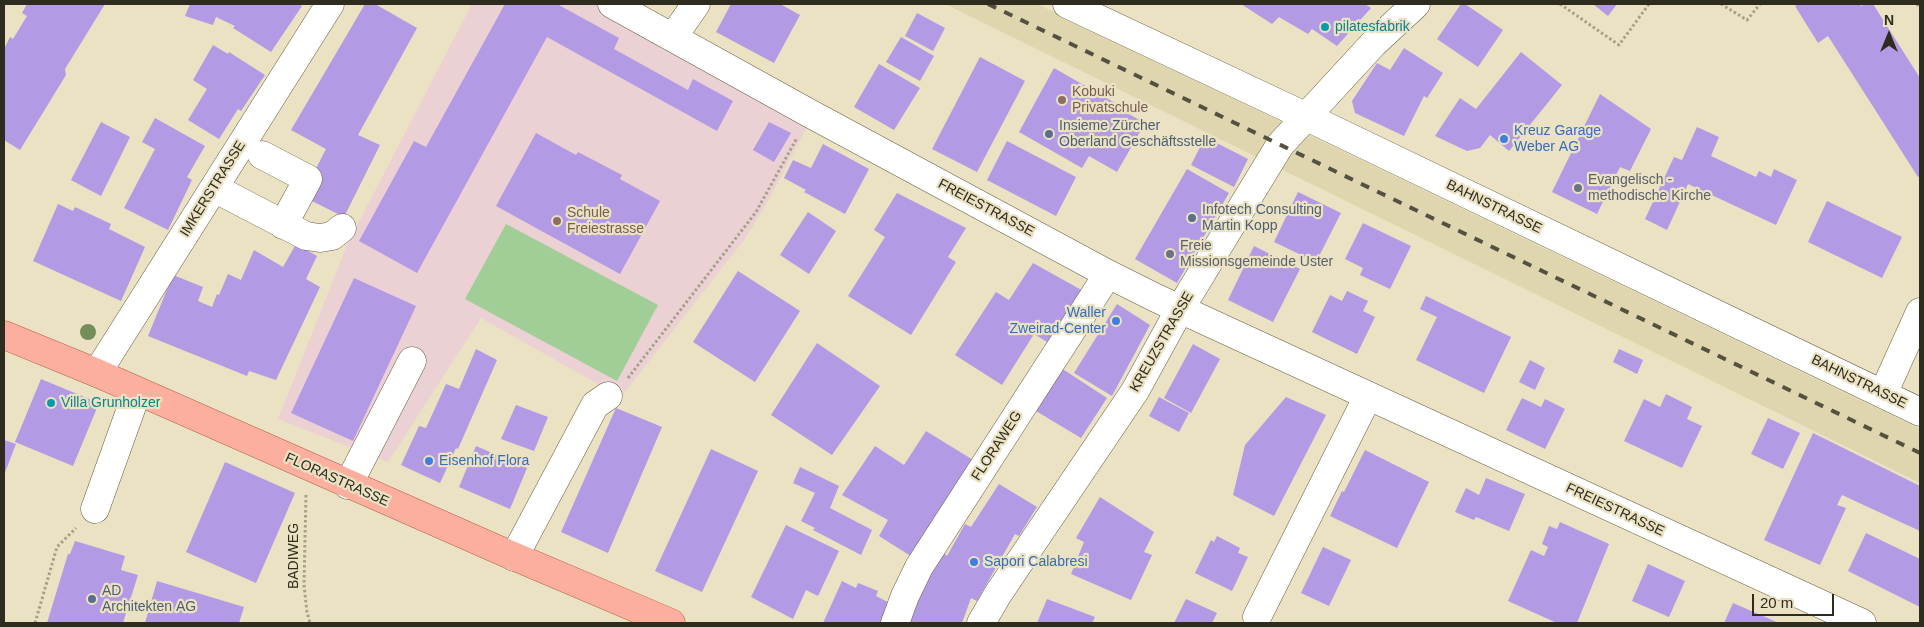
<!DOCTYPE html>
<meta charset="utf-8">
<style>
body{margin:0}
#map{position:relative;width:1924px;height:627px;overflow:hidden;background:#eae2c2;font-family:Helvetica,sans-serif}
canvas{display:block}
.frame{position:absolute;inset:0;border:5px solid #2e2b1f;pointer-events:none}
.north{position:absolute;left:1864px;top:10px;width:50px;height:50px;-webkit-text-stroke:4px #eae2c2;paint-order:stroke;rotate:0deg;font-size:14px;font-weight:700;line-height:20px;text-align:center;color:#2e2b1f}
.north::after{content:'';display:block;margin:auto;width:18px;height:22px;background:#2e2b1f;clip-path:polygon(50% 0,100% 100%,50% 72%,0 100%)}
.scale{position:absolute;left:1752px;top:594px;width:82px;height:22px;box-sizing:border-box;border:2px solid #2e2b1f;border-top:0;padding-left:6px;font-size:15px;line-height:18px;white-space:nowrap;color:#2e2b1f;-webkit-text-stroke:4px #eae2c2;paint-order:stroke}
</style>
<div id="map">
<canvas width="1924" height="627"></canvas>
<div class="frame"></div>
<div class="north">N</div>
<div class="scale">20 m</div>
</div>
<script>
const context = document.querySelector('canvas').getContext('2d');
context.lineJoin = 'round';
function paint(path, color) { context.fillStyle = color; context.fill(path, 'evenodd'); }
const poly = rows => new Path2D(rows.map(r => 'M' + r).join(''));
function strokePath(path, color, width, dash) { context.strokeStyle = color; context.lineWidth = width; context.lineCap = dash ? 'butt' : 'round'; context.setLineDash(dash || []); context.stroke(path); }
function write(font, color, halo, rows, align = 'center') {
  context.font = font + ' Helvetica,sans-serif'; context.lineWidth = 4.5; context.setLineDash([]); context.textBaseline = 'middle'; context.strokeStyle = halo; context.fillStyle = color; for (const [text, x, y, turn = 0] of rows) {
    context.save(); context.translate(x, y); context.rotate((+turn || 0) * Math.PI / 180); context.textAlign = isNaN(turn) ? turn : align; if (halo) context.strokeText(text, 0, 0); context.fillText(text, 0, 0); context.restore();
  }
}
const built = poly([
 [945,4,1037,4,1920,429,1920,483]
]);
const education = poly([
 [472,4,612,4,813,115,767,203,744,240,621,397,481,318,388,462,278,419,347,245]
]);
const green = poly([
 [506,224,658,305,617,381,465,299]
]);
const building = poly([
 [27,4,105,4,65,69,66,75,20,150,4,140,4,49,10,37,13,39,27,16,22,13],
 [190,4,298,4,302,6,271,52,233,28,235,26,216,17,213,25,185,16],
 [365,4,375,4,417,28,358,135,380,145,344,217,302,196,326,149,291,130],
 [505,4,557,4,619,38,614,49,688,90,693,79,733,101,717,131,547,37,417,273,359,241,414,141,426,147],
 [731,4,780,4,800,15,774,63,716,32],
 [1241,4,1365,4,1371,8,1337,46,1312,29,1308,34,1279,17,1272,24],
 [1461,4,1465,4,1503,30,1478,67,1437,39],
 [1593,4,1617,4,1608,16],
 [1799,4,1860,4,1861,6,1866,4,1873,4,1920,78,1920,176,1918,177,1828,36,1818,43,1795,6],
 [917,13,945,28,933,51,905,36],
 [901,37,934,56,920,81,886,62],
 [213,45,228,54,229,52,265,75,241,111,238,109,219,139,188,120,207,89,193,80],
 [1404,48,1443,73,1427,98,1424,96,1404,136,1355,113,1352,101,1377,63,1390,70],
 [1521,52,1562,85,1509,151,1490,135,1480,148,1467,151,1435,136,1460,98,1476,109],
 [980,57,1025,81,977,172,932,149],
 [879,64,920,88,894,130,854,107],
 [1054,68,1117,104,1116,107,1145,123,1117,172,1089,156,1082,168,1019,132],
 [1600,94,1651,129,1630,171,1620,167,1597,214,1552,192],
 [155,118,205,146,187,177,192,180,168,230,124,208,155,149,142,142],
 [101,122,130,137,101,196,71,180],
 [769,122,791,133,774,162,753,150],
 [1697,127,1719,137,1711,156,1756,177,1759,171,1771,177,1774,169,1797,180,1776,225,1688,184,1667,230,1645,219,1674,157,1682,160],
 [536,133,576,155,578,152,622,175,620,179,660,201,620,274,496,206],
 [1205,137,1248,159,1234,187,1191,165],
 [1007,141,1076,177,1056,216,987,180],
 [823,144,869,169,845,214,804,192,806,190,784,178,793,160,811,168],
 [1187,169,1229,193,1177,283,1135,259],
 [1298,192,1341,213,1316,262,1274,242],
 [897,193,966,228,948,257,956,262,911,335,848,296,885,237,874,230],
 [1827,201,1902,237,1882,278,1808,242],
 [58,204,73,211,75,207,111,224,109,229,145,247,121,301,33,261],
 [808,212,836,231,809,274,780,255],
 [1363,223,1411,246,1390,289,1360,275,1363,268,1345,259],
 [296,244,317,256,306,279,320,287,276,380,249,371,247,376,148,336,173,275,203,287,198,301,212,307,217,294,219,295,228,274,241,280,254,250,283,267],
 [1254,246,1300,269,1273,322,1228,300],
 [1033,263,1085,292,1052,345,1034,334,1002,385,955,355,996,292,1009,300],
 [738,271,800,311,755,382,693,342],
 [354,278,416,306,353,441,291,413],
 [1347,291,1368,301,1363,311,1375,317,1357,354,1312,332,1330,295,1342,301],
 [1426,296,1511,337,1484,393,1416,360,1437,317,1420,309],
 [1117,304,1150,325,1112,396,1074,373],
 [817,343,880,386,832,455,771,415],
 [1193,344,1220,359,1191,413,1164,398],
 [476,349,497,360,458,449,456,448,440,483,401,465,419,426,426,428,446,384,459,389],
 [1619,349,1643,360,1637,374,1613,362],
 [1530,360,1545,368,1535,390,1519,382],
 [1061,368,1107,398,1081,438,1036,411],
 [41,379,99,403,73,466,15,442],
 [1666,394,1692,407,1687,419,1702,426,1682,468,1624,441,1644,399,1660,407],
 [1159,397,1189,413,1179,432,1149,416],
 [1286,397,1326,415,1274,516,1233,495,1245,445],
 [1522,398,1541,407,1545,399,1565,409,1545,449,1506,430],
 [516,405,548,417,534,451,501,439],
 [616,408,662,427,608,553,561,532],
 [1768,418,1800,433,1783,469,1751,454],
 [926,431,978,463,917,560,879,536,888,520,842,495,875,446,904,465],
 [1813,433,1920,486,1920,531,1842,495,1837,505,1846,508,1820,565,1764,540],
 [4,440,16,444,4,475],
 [476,446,527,468,510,509,459,487],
 [711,449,758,471,702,592,655,571],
 [1365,450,1429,482,1397,548,1330,516,1342,491,1344,492],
 [225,462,295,493,256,583,186,552],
 [800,467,839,486,830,508,872,530,861,555,813,530,815,528,801,521,815,493,793,483],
 [1486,478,1525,494,1509,531,1476,517,1474,520,1455,512,1466,488,1479,495],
 [999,484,1037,507,1019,536,1015,534,977,601,971,598,962,623,908,623,925,579,944,553,947,556,965,524,971,527],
 [1100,497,1154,532,1144,552,1152,555,1131,600,1071,574,1084,542,1076,538],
 [1560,522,1609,544,1577,623,1557,623,1508,601,1531,550,1544,556,1548,547,1542,544,1549,526,1557,529],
 [786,525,839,551,818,596,806,590,793,619,751,597],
 [1866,533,1920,559,1920,607,1848,571],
 [1217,536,1240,548,1238,553,1248,557,1232,591,1195,573,1211,540,1214,542],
 [75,541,125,556,121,570,138,575,123,623,47,623,68,554,70,554],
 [1323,547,1351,560,1329,606,1301,593],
 [1648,564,1685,581,1669,617,1632,601],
 [157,581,244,607,239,623,145,623],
 [842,581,856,588,858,583,878,591,876,596,898,607,890,623,823,623],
 [1047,599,1095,617,1092,623,1037,623],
 [1186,599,1217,613,1212,623,1174,623],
 [1733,603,1779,623,1724,623]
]);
const path = poly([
 [1560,4,1619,45,1649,4],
 [1721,4,1747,20,1760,4],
 [1917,4,1920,8],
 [628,378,756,212,797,138],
 [306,495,304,585,307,612,310,623],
 [35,623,57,547,76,528]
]);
const minor = poly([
 [612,4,809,113,1108,274,1156,298,1862,623],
 [1067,4,1307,117,1920,412],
 [673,37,696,4],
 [262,155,308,179,283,225],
 [214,188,306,236,320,238,332,236,342,228],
 [97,373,330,4],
 [1883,394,1920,312],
 [348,485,412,361],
 [95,509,137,392],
 [514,557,595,405,608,396],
 [1257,617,1368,396],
 [895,623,905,596,919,567,1108,274],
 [981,623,998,594,1135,391,1180,309,1280,145,1374,43,1416,4]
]);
const major = poly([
 [4,335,97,373,499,550,671,623]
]);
const rail = poly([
 [988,4,1920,453]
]);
const trees = [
 [88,332]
];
const markers = [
 [1325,27,5,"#0f9aa8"],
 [1062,100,5,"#8d6e63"],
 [1049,134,5,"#5c6f8a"],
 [1504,139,5,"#3f7fe0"],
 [1578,188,5,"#6b7280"],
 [1192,218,5,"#5c6f8a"],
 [557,221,5,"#8d6e63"],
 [1170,254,5,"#6b7280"],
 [1116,321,5,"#3f7fe0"],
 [51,403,5,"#0f9aa8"],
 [429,461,5,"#3f7fe0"],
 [974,562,5,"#3f7fe0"],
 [92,599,5,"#5c6f8a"]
];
const cultureNames = [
 ["pilatesfabrik",1335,27],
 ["Villa Grunholzer",61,403]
];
const educationNames = [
 ["Kobuki",1072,92],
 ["Privatschule",1072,108],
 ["Schule",567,213],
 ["Freiestrasse",567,229]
];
const serviceNames = [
 ["Insieme Zürcher",1059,126],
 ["Oberland Geschäftsstelle",1059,142],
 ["Infotech Consulting",1202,210],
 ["Martin Kopp",1202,226],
 ["AD",102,591],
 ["Architekten AG",102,607]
];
const shopNames = [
 ["Kreuz Garage",1514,131],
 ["Weber AG",1514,147],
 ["Waller",1106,313,"right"],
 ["Zweirad-Center",1106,329,"right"],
 ["Eisenhof Flora",439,461],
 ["Sapori Calabresi",984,562]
];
const worshipNames = [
 ["Evangelisch -",1588,180],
 ["methodische Kirche",1588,196],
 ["Freie",1180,246],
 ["Missionsgemeinde Uster",1180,262]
];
const streetNames = [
 ["IMKERSTRASSE",213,189,-58],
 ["BAHNSTRASSE",1494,207,26],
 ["FREIESTRASSE",986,208,28],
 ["KREUZSTRASSE",1162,342,-60],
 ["BAHNSTRASSE",1859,382,26],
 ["FLORAWEG",997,446,-57],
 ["FLORASTRASSE",337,480,24],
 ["FREIESTRASSE",1615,510,25],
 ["BADIWEG",294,556,-90]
];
paint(built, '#dfd6af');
paint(education, '#ebd0d4');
paint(green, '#a0ce96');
paint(building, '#b29ae4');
strokePath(minor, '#665f42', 29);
strokePath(major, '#b45e49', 29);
strokePath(path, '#a6a087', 3, [2.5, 2.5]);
strokePath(minor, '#fff', 28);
strokePath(major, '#fdaf9f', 28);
strokePath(rail, '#555141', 4, [9, 9]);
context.fillStyle = '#748e59';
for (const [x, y] of trees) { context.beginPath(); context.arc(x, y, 8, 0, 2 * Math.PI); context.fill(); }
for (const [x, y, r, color] of markers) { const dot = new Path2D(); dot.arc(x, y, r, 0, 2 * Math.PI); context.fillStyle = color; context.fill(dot); strokePath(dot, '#eae2c2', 2); }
write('14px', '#0d838f', '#eae2c2', cultureNames, 'left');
write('14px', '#785e54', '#eae2c2', educationNames, 'left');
write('14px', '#4e5e75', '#eae2c2', serviceNames, 'left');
write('14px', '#366cbe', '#eae2c2', shopNames, 'left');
write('14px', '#5b616d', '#eae2c2', worshipNames, 'left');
write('14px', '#2e2b1f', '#eae2c2', streetNames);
</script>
